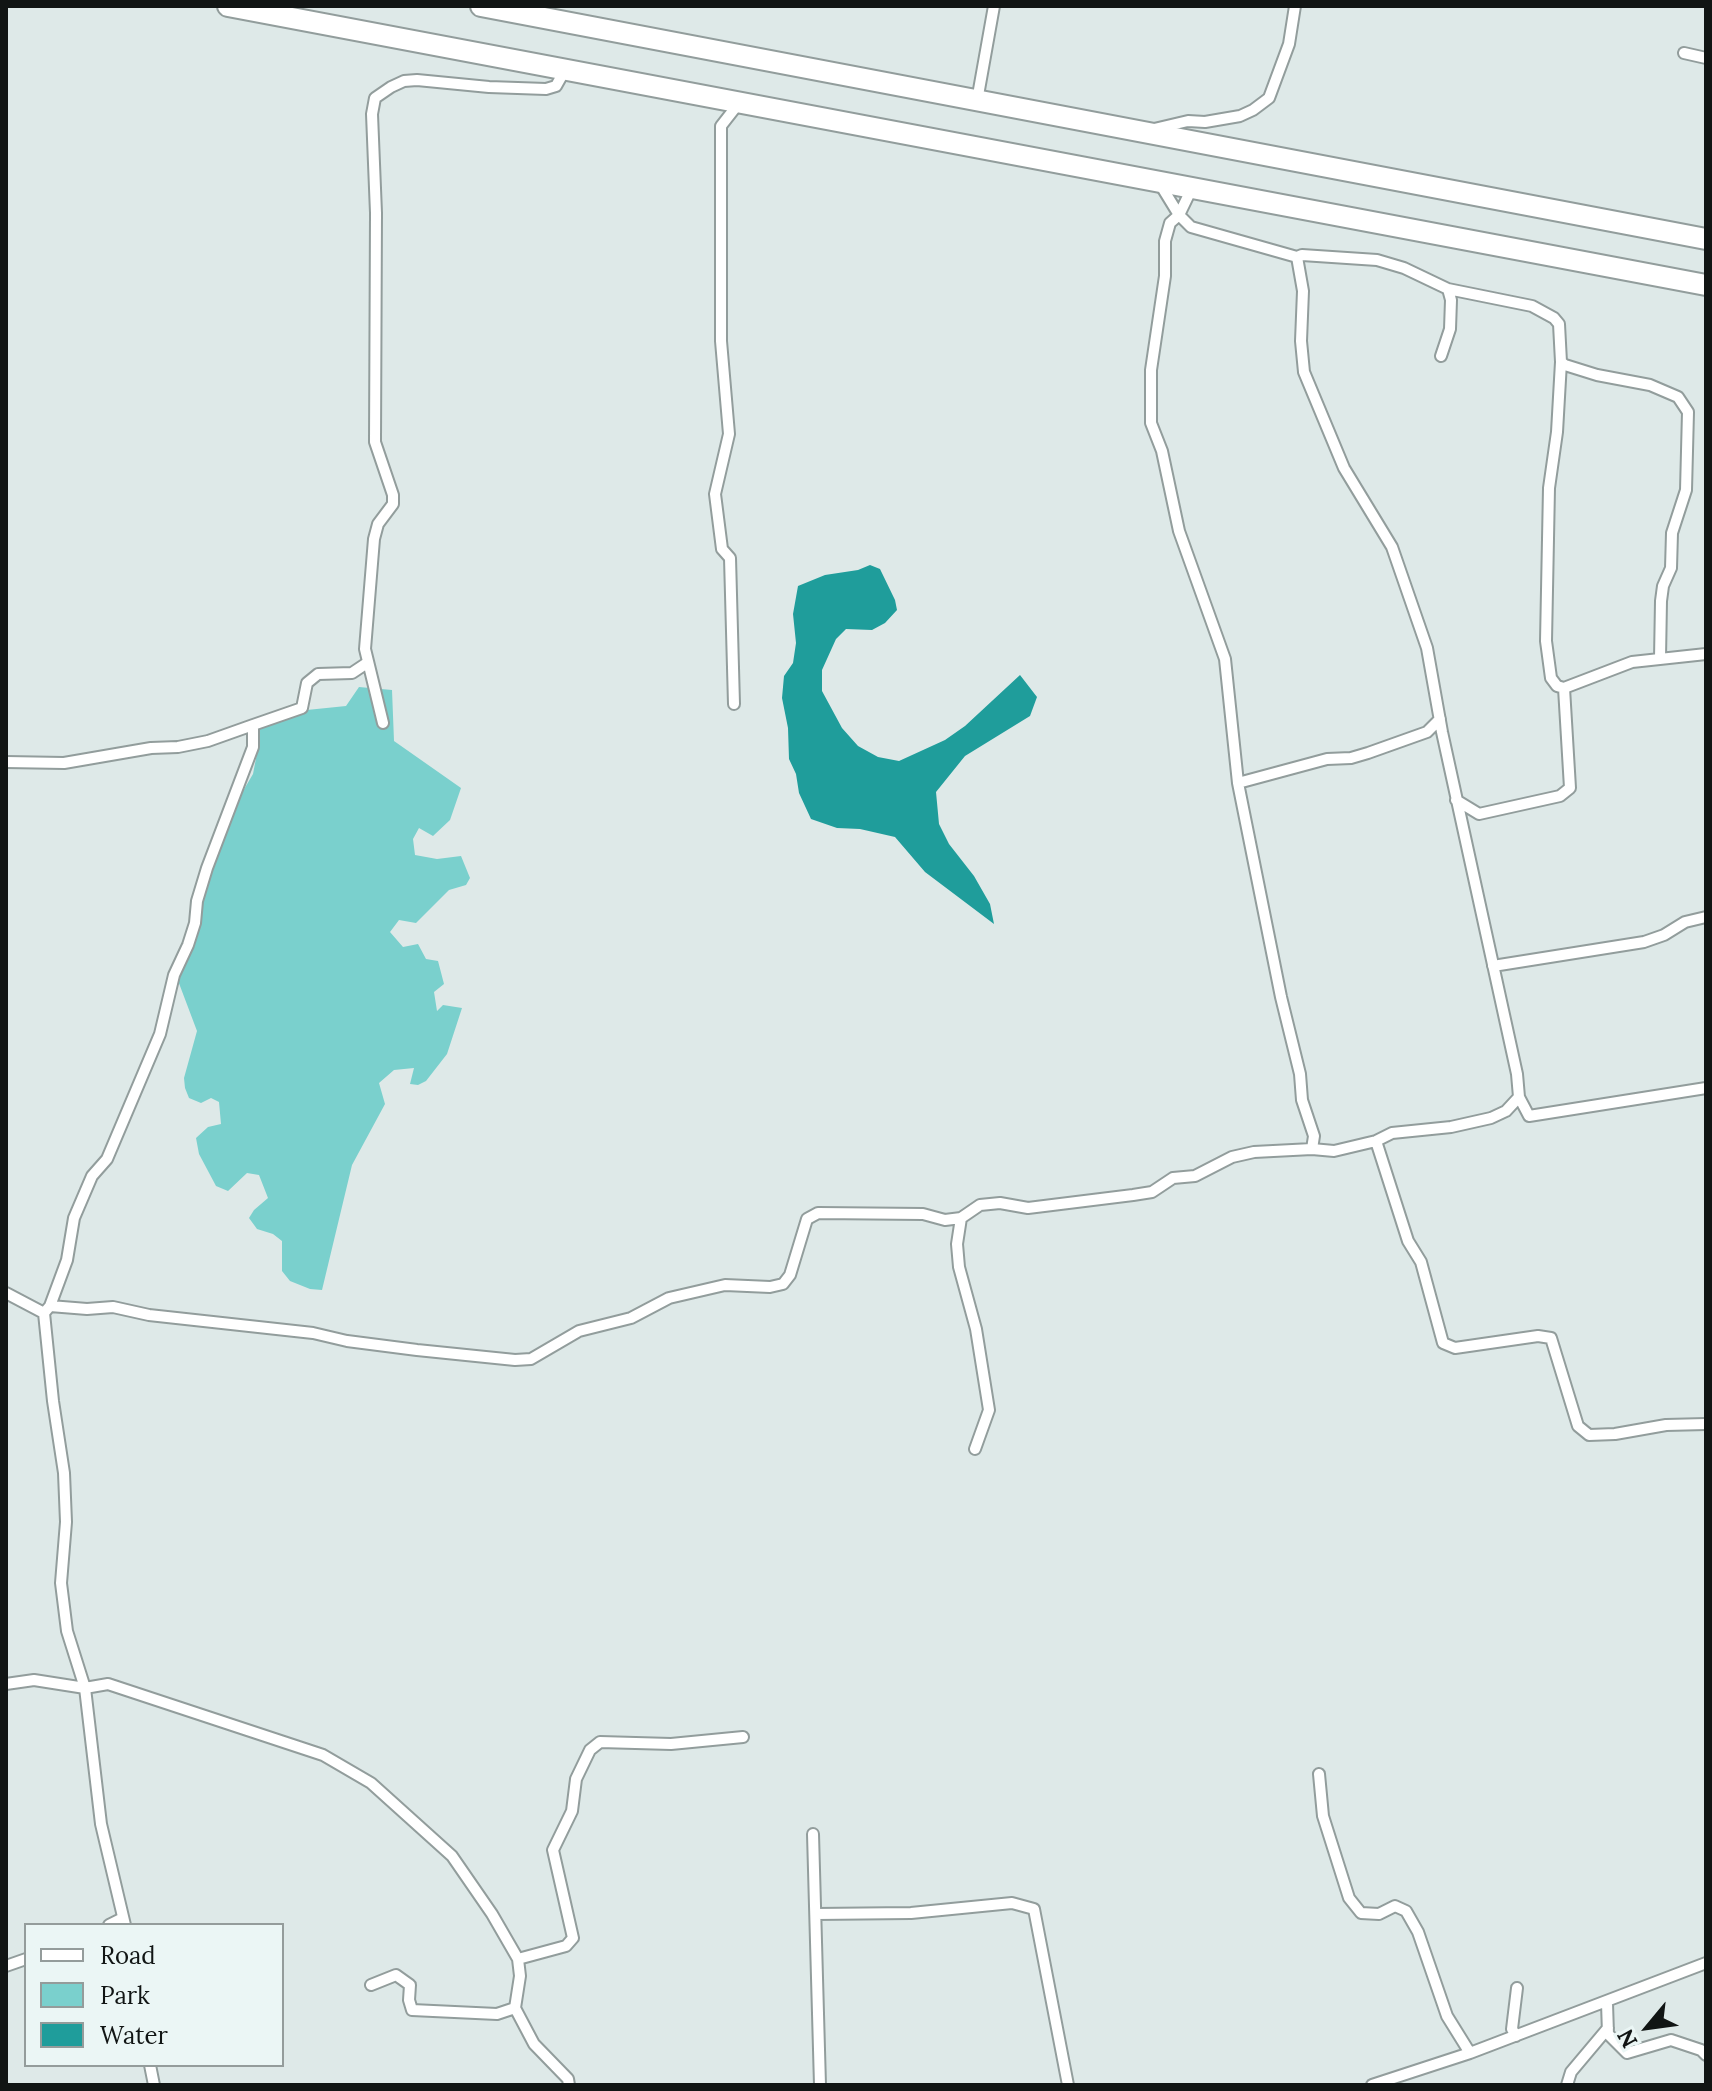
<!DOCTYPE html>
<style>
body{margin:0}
#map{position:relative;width:1712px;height:2091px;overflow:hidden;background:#dee9e8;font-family:Lora,serif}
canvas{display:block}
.frame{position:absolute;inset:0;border:8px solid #111514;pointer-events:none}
.legend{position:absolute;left:24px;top:1923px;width:260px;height:144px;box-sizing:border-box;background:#ebf6f5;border:2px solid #949c9b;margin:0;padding:10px 14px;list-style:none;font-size:24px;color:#111514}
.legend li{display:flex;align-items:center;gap:16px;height:40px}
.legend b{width:40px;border:2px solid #949c9b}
.north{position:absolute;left:1608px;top:1987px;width:80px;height:80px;-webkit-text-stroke:6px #ebf6f5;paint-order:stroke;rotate:241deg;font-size:22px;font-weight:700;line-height:32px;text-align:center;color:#111514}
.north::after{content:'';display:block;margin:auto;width:28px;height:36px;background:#111514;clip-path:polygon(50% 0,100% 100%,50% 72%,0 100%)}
</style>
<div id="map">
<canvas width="1712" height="2091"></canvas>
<div class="frame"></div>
<ul class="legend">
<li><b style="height:10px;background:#fff"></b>Road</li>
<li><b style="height:22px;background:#7ad0cd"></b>Park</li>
<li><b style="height:22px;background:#1f9d9b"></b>Water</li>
</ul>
<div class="north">N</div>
</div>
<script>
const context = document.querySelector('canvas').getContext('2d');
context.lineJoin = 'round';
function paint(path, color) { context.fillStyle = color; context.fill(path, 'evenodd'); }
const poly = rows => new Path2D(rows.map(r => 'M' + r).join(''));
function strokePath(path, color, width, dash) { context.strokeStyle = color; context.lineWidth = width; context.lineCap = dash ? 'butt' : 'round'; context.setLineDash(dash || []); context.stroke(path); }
const green = poly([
 [359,687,392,690,394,741,461,788,450,820,433,836,419,828,413,839,415,855,437,859,461,856,470,878,466,885,449,890,416,923,399,920,390,932,403,947,418,944,426,959,438,961,444,984,434,992,437,1011,443,1005,462,1008,447,1054,426,1081,418,1085,410,1084,414,1068,394,1070,379,1083,385,1104,352,1165,322,1290,310,1289,290,1281,282,1271,282,1241,273,1234,257,1229,249,1218,254,1210,268,1198,259,1175,247,1173,228,1191,216,1186,199,1154,196,1138,208,1127,221,1124,219,1102,211,1098,201,1103,189,1098,185,1088,184,1078,197,1031,177,978,189,954,199,926,203,893,236,803,253,774,258,748,256,728,297,711,346,706]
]);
const water = poly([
 [870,565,880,569,895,600,897,610,885,623,872,630,846,629,836,639,822,670,822,691,842,728,858,746,878,757,899,761,945,740,965,726,1020,675,1037,697,1030,716,965,756,936,792,939,824,949,844,974,876,990,904,994,924,925,872,895,837,860,829,837,828,811,819,799,793,796,774,789,759,788,728,782,698,784,676,793,663,796,643,793,614,798,586,825,575,858,570]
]);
const street = poly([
 [1684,53,1706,58],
 [977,101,994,6],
 [1154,129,1188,121,1205,122,1240,116,1253,110,1269,98,1289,44,1295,6],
 [1192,188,1179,215,1170,223,1165,241,1165,276,1151,370,1151,423,1162,451,1179,531,1225,659,1238,783],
 [1297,257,1302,255,1377,260,1404,268,1448,289,1532,306,1554,318,1559,324,1561,362,1565,365,1597,375,1650,385,1678,397,1688,412,1686,490,1672,533,1671,568,1663,586,1661,601,1660,658],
 [1441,356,1450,329,1451,300,1448,289],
 [1561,362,1557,432,1549,488,1546,641,1551,678,1557,686,1564,688],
 [734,704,730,558,722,549,715,494,729,434,721,341,721,126,739,103],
 [383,723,365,649,374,539,378,524,393,504,393,495,375,442,376,213,372,114,375,98,391,87,404,81,417,80,489,87,546,89,556,86,565,70],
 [6,762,64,763,151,748,178,747,208,741,253,725],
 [1456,800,1479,814,1560,796,1570,788,1564,688,1632,662,1706,654],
 [1493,966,1644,942,1664,935,1685,922,1706,917],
 [1519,1097,1529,1116,1706,1088],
 [1376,1141,1408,1241,1421,1262,1443,1343,1455,1348,1538,1336,1551,1338,1578,1426,1589,1435,1615,1434,1666,1425,1706,1424],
 [1312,1149,1314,1136,1302,1100,1300,1074,1281,997,1238,783,1327,759,1351,758,1368,753,1427,732,1440,719],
 [961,1218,957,1244,959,1267,976,1329,989,1410,975,1449],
 [6,1293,44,1313],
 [50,1306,67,1260,74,1218,92,1176,107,1159,160,1034,174,975,188,945,195,923,197,901,207,868,253,747,253,725,302,708,307,683,318,674,352,673,367,663],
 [6,1684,34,1680,85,1688,108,1684,323,1755,371,1783,452,1856,492,1914,518,1959,520,1976,515,2008,534,2044,568,2079,569,2085],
 [1319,1774,1323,1816,1349,1898,1361,1913,1379,1914,1395,1906,1406,1911,1418,1932,1447,2016,1470,2053],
 [813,1834,820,2085],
 [816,1914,911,1913,1012,1903,1034,1909,1068,2085],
 [109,1925,123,1918],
 [125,1925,101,1824,85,1688,67,1631,61,1583,66,1522,64,1473,53,1401,44,1313,50,1306,87,1309,113,1307,149,1315,313,1333,347,1341,417,1350,515,1360,531,1359,579,1331,631,1318,669,1298,725,1285,770,1287,783,1284,790,1275,807,1219,818,1213,923,1214,945,1220,961,1218,980,1205,1000,1203,1028,1208,1133,1195,1152,1192,1173,1178,1195,1176,1232,1157,1254,1152,1312,1149,1334,1151,1376,1141,1392,1133,1451,1127,1491,1118,1506,1111,1519,1097,1517,1074,1442,732,1427,648,1392,547,1344,468,1304,372,1301,341,1303,291,1297,257,1191,227,1179,215,1160,184],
 [518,1959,566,1946,573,1938,553,1850,572,1811,576,1779,590,1750,600,1742,671,1744,743,1737],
 [6,1966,26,1959],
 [371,1985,396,1975,410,1985,409,2000,412,2010,497,2014,515,2008],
 [1607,2003,1608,2034,1627,2053,1671,2040,1701,2050,1706,2055],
 [1516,2036,1512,2029,1517,1988],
 [150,2065,154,2085],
 [1372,2085,1470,2053,1706,1963],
 [1567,2085,1571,2072,1608,2028]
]);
const highway = poly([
 [228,6,1706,285],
 [481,6,1706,239]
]);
paint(green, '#7ad0cd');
paint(water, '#1f9d9b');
strokePath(street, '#929d9c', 14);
strokePath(highway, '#929d9c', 24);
strokePath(street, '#fff', 10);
strokePath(highway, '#fff', 20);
</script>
